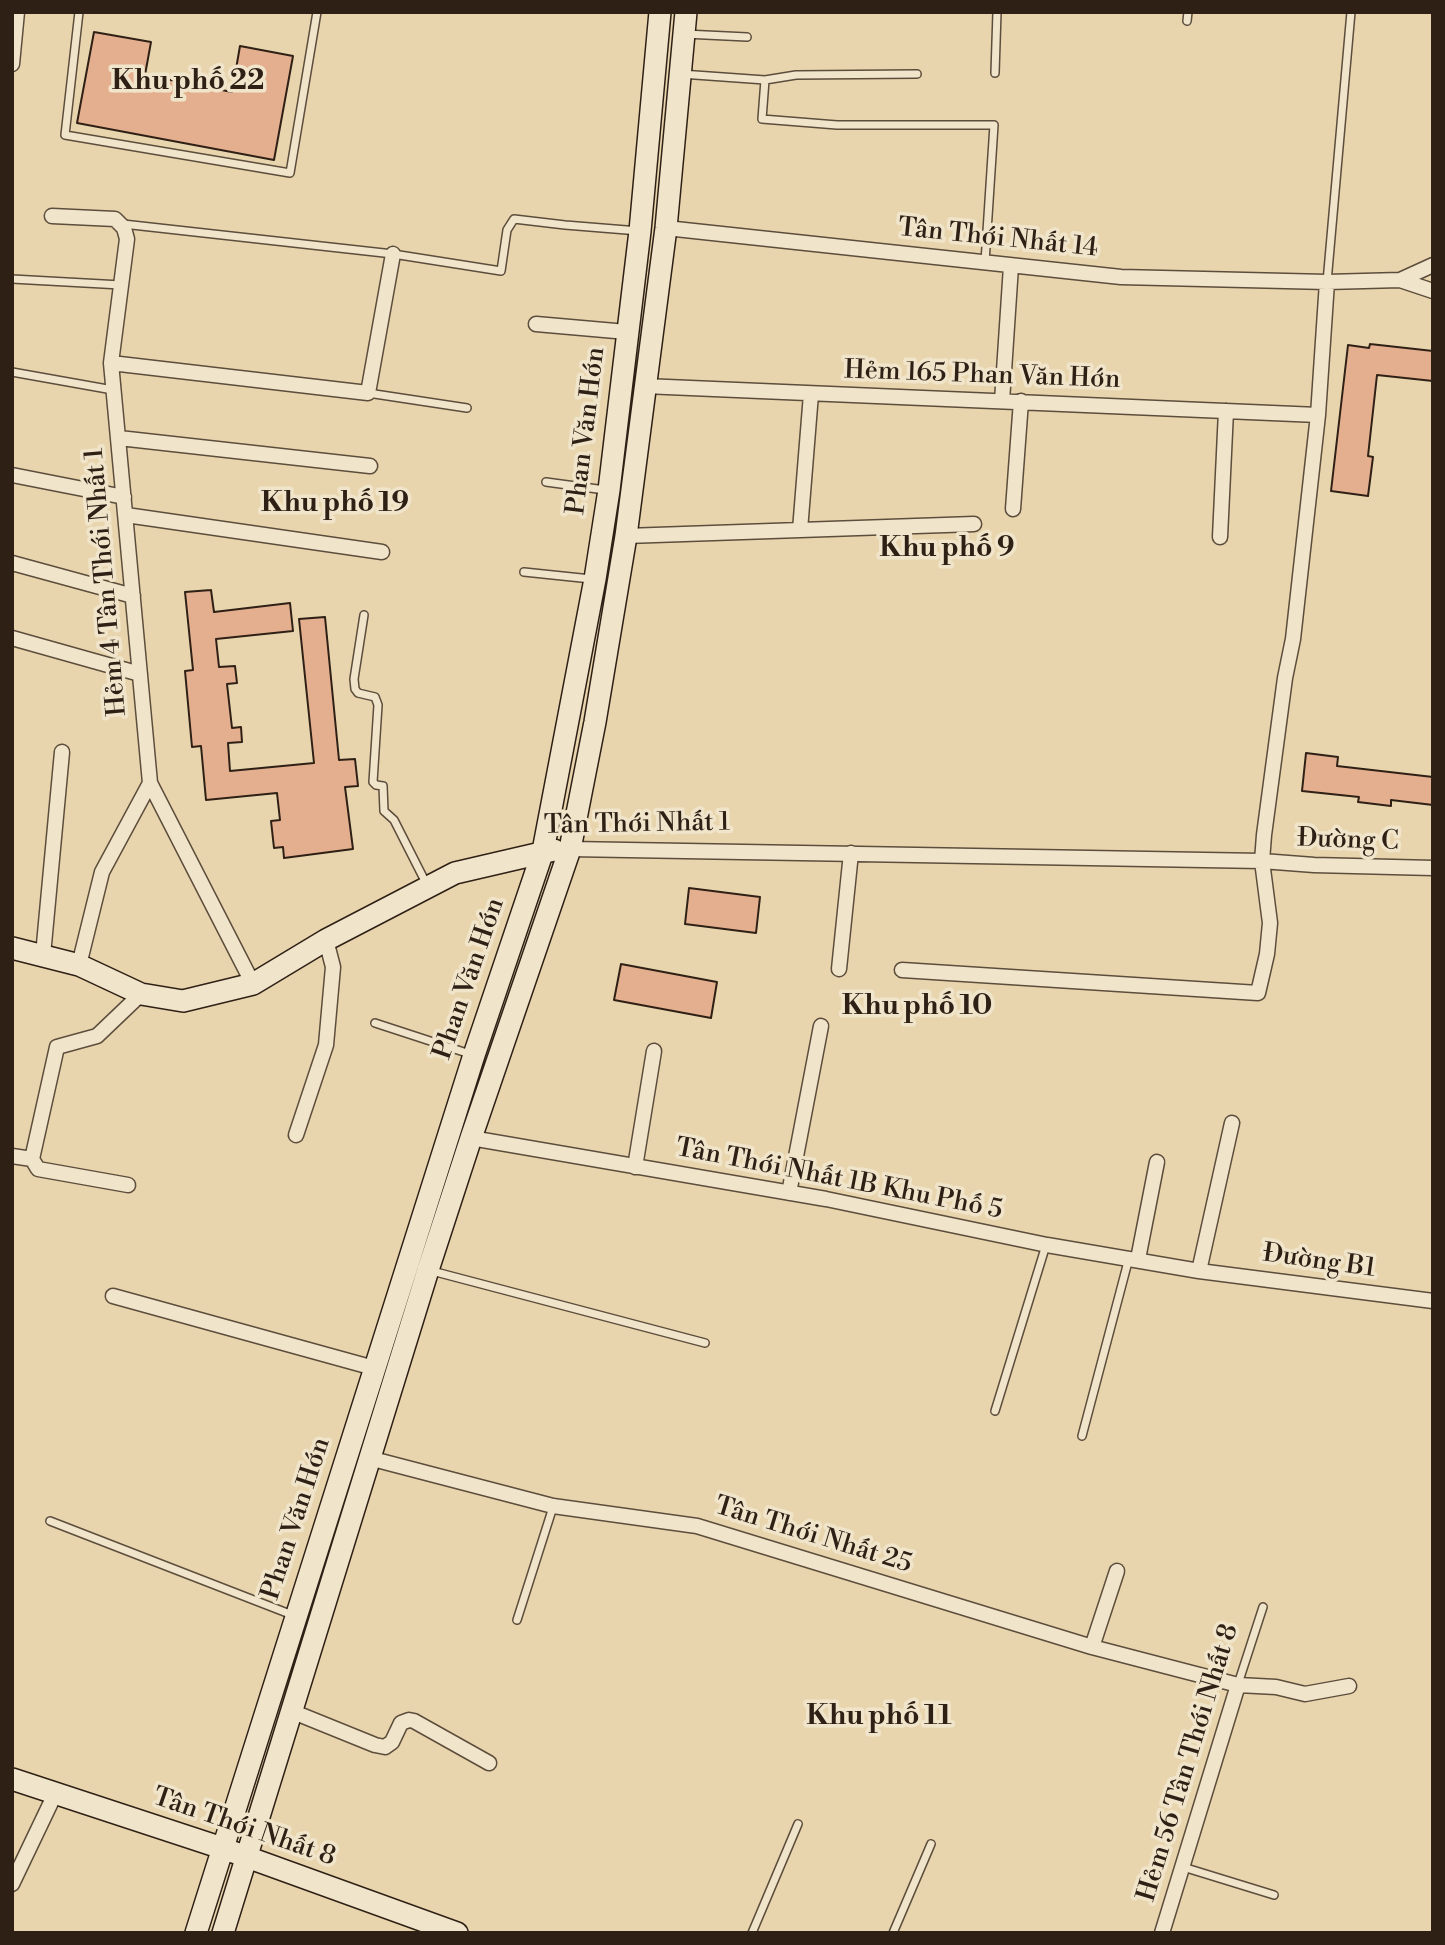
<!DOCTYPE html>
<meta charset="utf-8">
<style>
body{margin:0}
#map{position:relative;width:1445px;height:1945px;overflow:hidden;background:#e8d5ad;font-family:"Libre Bodoni",serif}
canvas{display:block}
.frame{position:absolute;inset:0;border:14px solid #2f2016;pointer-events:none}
</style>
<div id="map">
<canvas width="1445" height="1945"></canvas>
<div class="frame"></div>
</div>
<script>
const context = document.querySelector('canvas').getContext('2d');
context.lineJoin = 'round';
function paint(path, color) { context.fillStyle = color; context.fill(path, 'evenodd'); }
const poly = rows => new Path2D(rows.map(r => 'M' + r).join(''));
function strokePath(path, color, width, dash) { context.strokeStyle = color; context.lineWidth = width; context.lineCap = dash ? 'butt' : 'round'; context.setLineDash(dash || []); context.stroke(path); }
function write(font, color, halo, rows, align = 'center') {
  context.font = font + ' "Libre Bodoni",serif'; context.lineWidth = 7; context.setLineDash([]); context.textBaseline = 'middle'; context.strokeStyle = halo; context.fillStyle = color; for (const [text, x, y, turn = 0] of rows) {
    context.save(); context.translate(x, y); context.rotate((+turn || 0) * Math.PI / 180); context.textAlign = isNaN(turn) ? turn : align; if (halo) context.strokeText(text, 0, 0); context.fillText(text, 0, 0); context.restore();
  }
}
const building = poly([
 [94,32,151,42,145,75,232,92,240,46,293,56,274,160,77,123,94,32],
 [1370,344,1433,351,1433,381,1377,375,1368,456,1373,457,1368,496,1331,491,1348,345,1369,348,1370,344],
 [211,590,214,612,290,603,293,631,216,639,219,667,235,666,237,683,227,684,232,728,241,727,242,742,228,743,230,771,314,763,299,619,325,617,339,760,355,759,358,786,345,787,353,849,284,858,283,847,274,848,271,821,280,820,277,793,206,800,201,746,192,747,185,671,193,670,185,592,211,590],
 [1306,753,1338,757,1337,766,1433,777,1433,805,1391,800,1391,806,1358,802,1359,797,1302,791,1306,753],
 [689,888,760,897,756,933,685,924,689,888],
 [621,964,717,982,711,1018,614,1000,621,964]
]);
const lane = poly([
 [79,12,65,135,290,173,317,12],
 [1187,21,1188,12],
 [685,34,747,37],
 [995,73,997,12],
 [681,74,765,80,796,75,917,74],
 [765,80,762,119,837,125,994,125,985,262],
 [123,224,393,254,501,271,507,230,514,219,565,225,639,231],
 [12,279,121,285],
 [1327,282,1351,12],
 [12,372,113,390],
 [368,393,467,408],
 [546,482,605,490],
 [524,572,591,579],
 [364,615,354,679,355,689,358,693,375,697,378,705,373,782,376,785,383,786,384,811,394,820,427,885],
 [375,1023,473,1055],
 [432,1271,705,1343],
 [995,1411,1046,1245],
 [1082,1436,1129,1258],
 [50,1521,295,1616],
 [517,1620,553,1507],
 [1238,1684,1263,1607],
 [1183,1867,1274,1895],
 [752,1933,798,1824],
 [893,1933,931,1844]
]);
const street = poly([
 [12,64,17,12],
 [52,216,115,219,124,228,127,239,111,363,150,783,253,984],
 [666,228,1121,277,1327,282,1400,280,1433,265],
 [1400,280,1433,291],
 [536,324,627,332],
 [111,363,368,393,393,254],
 [644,386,1318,415],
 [1002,401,1011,266],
 [119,438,370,466],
 [12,475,124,497],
 [1013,509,1021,401],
 [126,515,382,552],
 [800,530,811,394],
 [626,536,974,524],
 [1220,537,1226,411],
 [12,563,133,596],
 [12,638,140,674],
 [570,849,1262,861,1314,865,1433,868],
 [43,955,62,752],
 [79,965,102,872,150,783],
 [839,969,851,853],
 [902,970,1258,993,1267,954,1270,923,1262,861,1264,835,1285,678,1293,639,1318,415,1327,282],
 [296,1135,326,1045,333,967,326,940],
 [471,1138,826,1199,1047,1245,1199,1271,1433,1301],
 [12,1156,32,1159,38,1169,128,1185],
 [32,1159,57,1047,97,1036,141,994],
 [635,1167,654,1051],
 [789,1193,821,1026],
 [1138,1259,1157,1162],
 [1199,1271,1232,1123],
 [113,1296,374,1368],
 [369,1458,553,1506,697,1526,1092,1647,1238,1685,1276,1687,1305,1694,1349,1686],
 [1092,1647,1117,1571],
 [291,1711,375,1745,385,1747,392,1742,401,1723,409,1720,414,1721,489,1763],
 [12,1884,55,1794],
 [1162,1933,1238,1685]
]);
const secondary = poly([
 [12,948,79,965,141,994,183,1001,253,984,326,940,455,873,554,850],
 [12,1779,222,1848,457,1933],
 [196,1933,474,1055,543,851,595,579,609,490,640,231,660,12],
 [223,1933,428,1270,471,1138,570,849,595,722,626,536,666,228,686,12]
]);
const streetNames = [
 ["Tân Thới Nhất 14",998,239,6],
 ["Hẻm 165 Phan Văn Hớn",982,376,2],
 ["Phan Văn Hớn",587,431,-83],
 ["Hẻm 4 Tân Thới Nhất 1",107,582,-95],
 ["Tân Thới Nhất 1",637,825,-1],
 ["Đường C",1348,841,2],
 ["Phan Văn Hớn",470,979,-71],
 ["Tân Thới Nhất 1B Khu Phố 5",839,1180,11],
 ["Đường B1",1319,1262,8],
 ["Phan Văn Hớn",297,1519,-72],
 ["Tân Thới Nhất 25",813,1536,17],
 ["Hẻm 56 Tân Thới Nhất 8",1189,1763,-73],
 ["Tân Thới Nhất 8",244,1828,19]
];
const neighbourhoodNames = [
 ["Khu phố 22",188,82],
 ["Khu phố 19",335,504],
 ["Khu phố 9",947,549],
 ["Khu phố 10",917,1007],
 ["Khu phố 11",879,1717]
];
paint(building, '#e4af8e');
strokePath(building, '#2f2016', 2);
strokePath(lane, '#5d4d3c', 10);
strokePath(street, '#5d4d3c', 17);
strokePath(secondary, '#2f2016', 24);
strokePath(lane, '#f0e4ca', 7);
strokePath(street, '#f0e4ca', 14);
strokePath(secondary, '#f0e4ca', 21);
write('26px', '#2f2016', '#f0e4ca', streetNames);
write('bold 28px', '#2f2016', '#f0e4ca', neighbourhoodNames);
</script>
